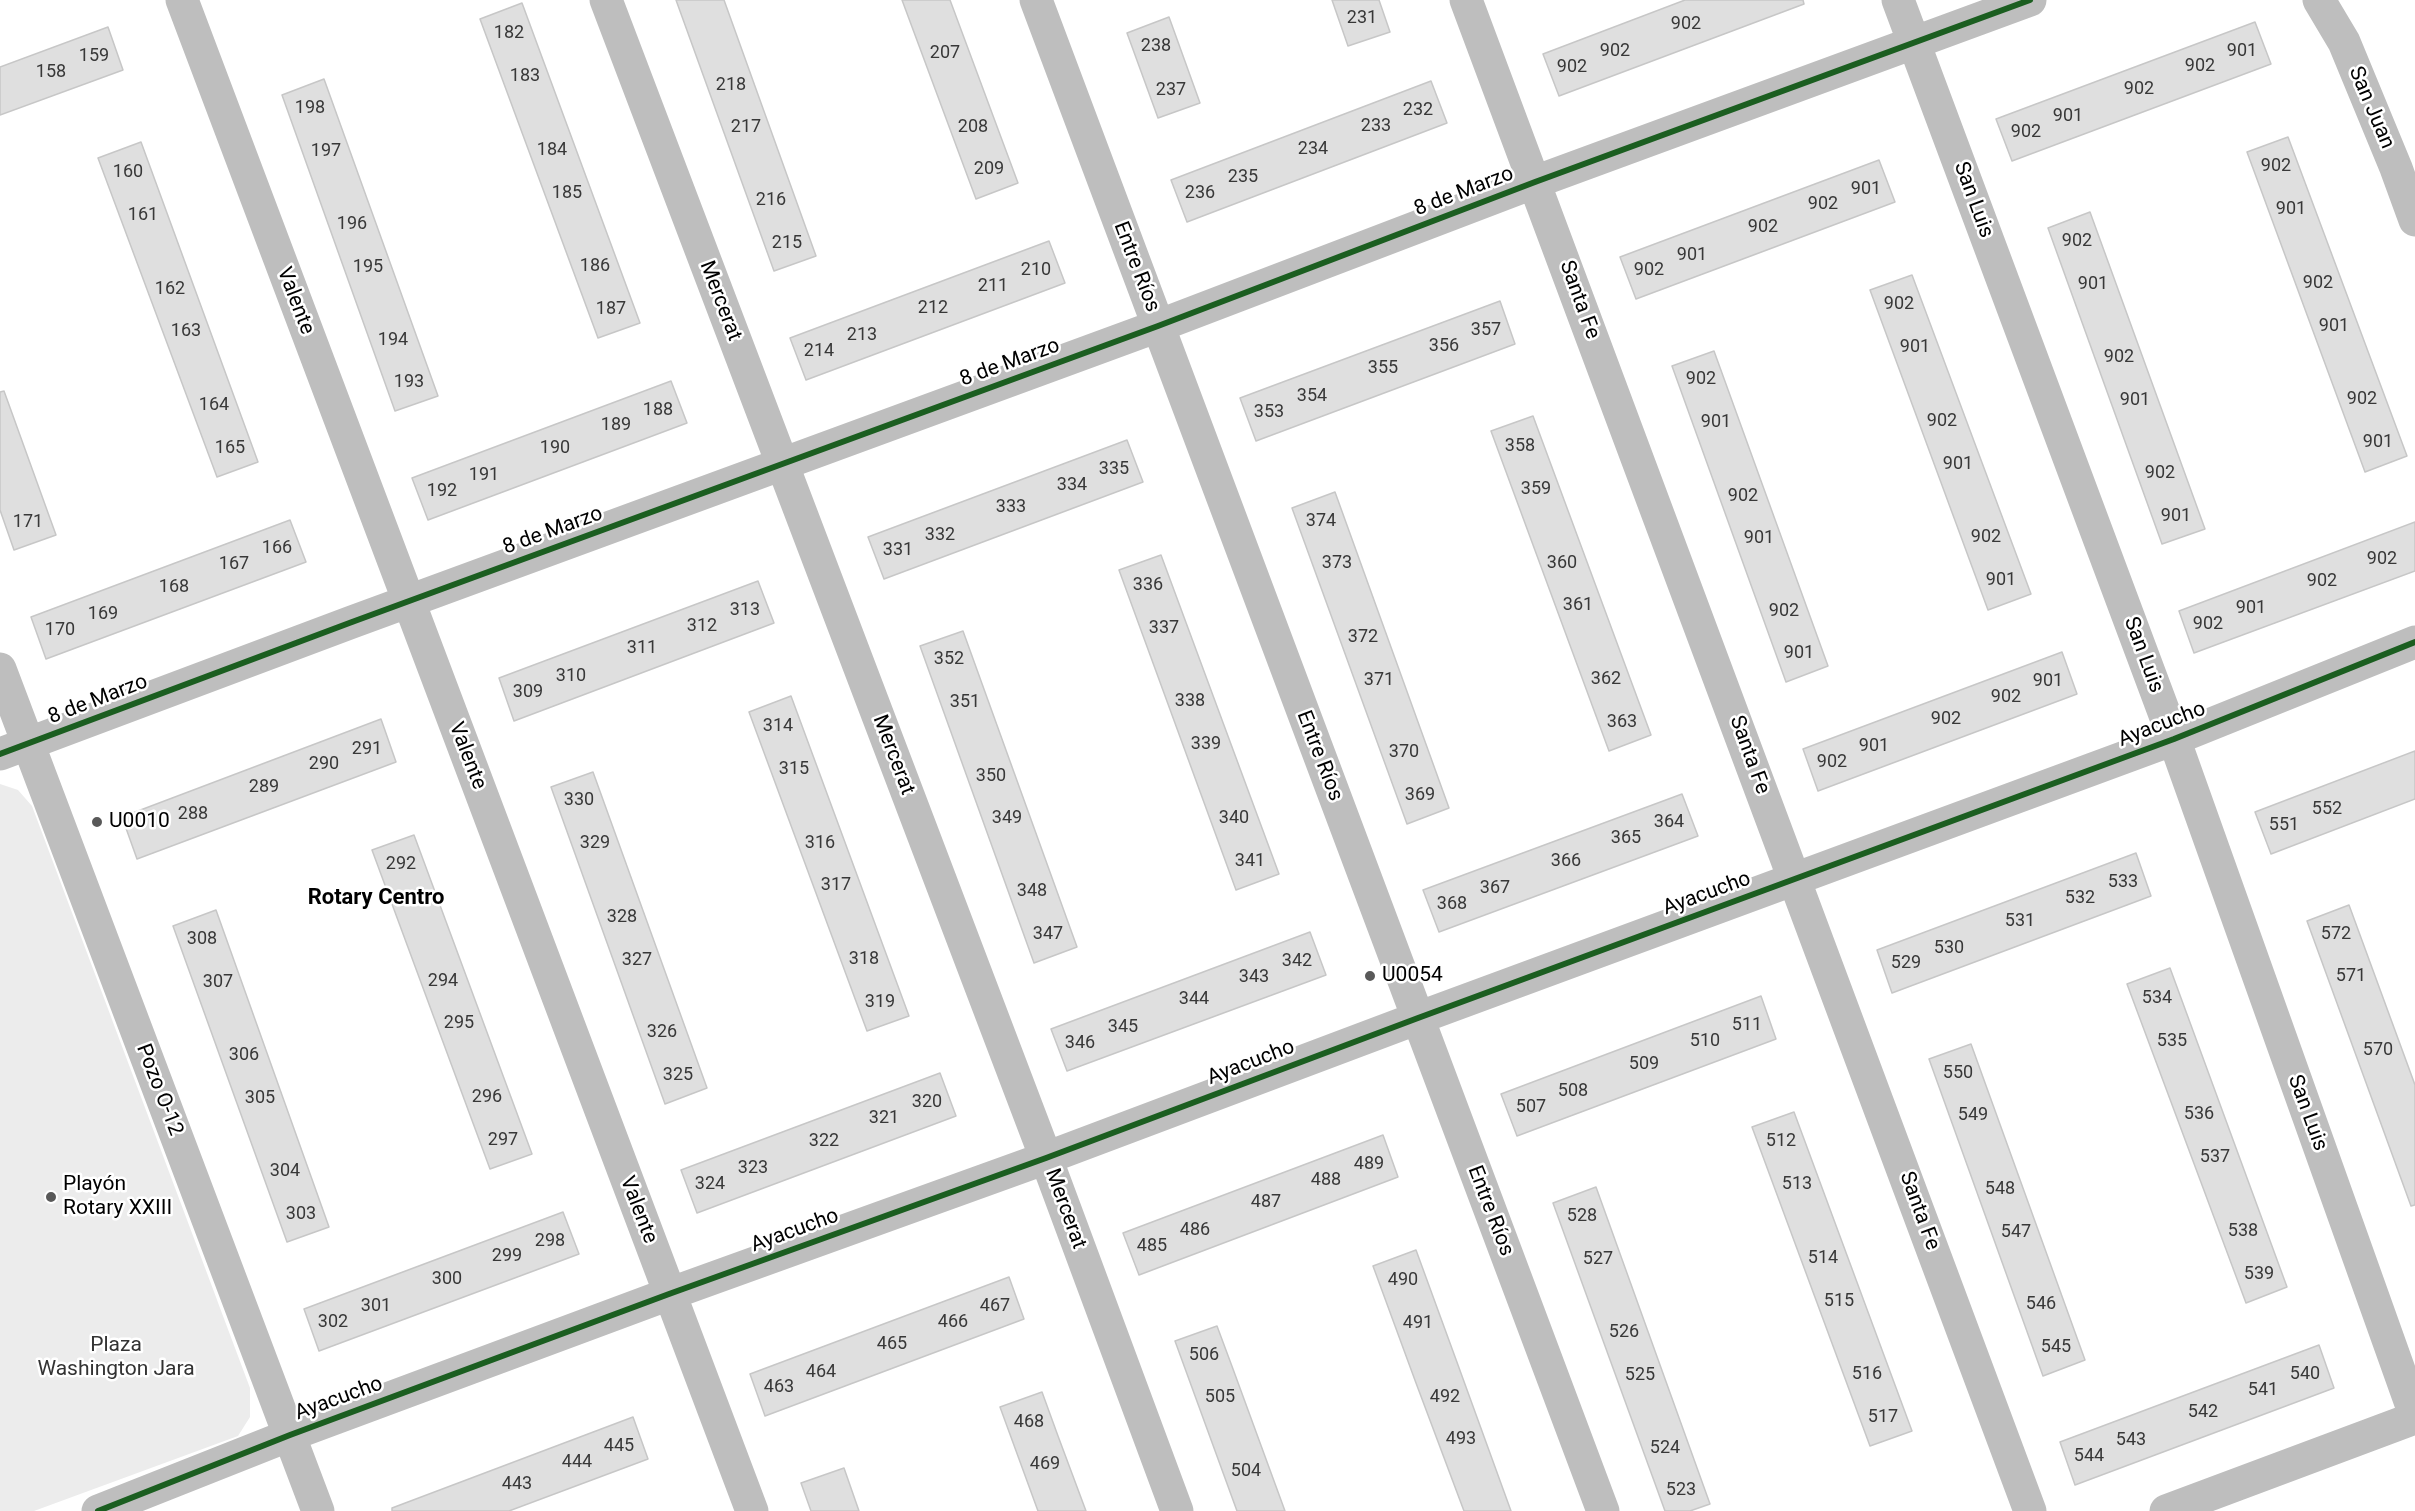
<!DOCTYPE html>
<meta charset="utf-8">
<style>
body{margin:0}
canvas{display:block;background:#fff}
</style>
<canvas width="2415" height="1511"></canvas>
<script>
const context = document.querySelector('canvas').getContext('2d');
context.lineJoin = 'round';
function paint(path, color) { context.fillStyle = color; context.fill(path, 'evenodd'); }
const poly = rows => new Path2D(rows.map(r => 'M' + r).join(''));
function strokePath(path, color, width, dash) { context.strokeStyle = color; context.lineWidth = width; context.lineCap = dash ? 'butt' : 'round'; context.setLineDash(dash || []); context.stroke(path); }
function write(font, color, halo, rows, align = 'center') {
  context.font = font + ' Roboto,sans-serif'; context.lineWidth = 5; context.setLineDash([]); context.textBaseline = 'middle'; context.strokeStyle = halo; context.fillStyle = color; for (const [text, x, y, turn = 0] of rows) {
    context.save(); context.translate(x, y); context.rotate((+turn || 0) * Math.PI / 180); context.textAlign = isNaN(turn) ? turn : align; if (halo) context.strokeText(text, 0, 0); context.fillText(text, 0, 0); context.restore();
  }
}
const green = poly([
 [0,784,18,790,32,806,250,1388,250,1417,238,1436,34,1511,0,1511]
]);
const building = poly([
 [676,0,724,0,816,256,774,271,676,0],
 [902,0,950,0,1018,183,976,199,902,0],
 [1332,0,1379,0,1390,32,1348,46,1332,0],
 [1685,0,1803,0,1804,4,1559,96,1543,54,1685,0],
 [522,3,640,323,598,338,480,19,522,3],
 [1169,17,1200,103,1158,118,1127,33,1169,17],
 [2255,22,2271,64,2012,161,1996,119,2255,22],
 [108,27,123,70,0,115,0,67,108,27],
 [324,79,438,396,395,411,282,95,324,79],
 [1431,81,1447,123,1187,222,1171,180,1431,81],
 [2288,137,2407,456,2365,472,2247,152,2288,137],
 [141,142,258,462,217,477,98,158,141,142],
 [1879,160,1895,202,1636,299,1620,257,1879,160],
 [2090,212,2205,529,2162,544,2048,228,2090,212],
 [1049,241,1065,283,806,380,790,338,1049,241],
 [1912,275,2031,594,1988,610,1870,290,1912,275],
 [1500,301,1515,344,1256,441,1240,398,1500,301],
 [1714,351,1828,666,1786,682,1672,366,1714,351],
 [671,381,687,423,428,520,412,478,671,381],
 [4,391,56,535,14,550,0,510,0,392,4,391],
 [1533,416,1651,735,1609,751,1491,431,1533,416],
 [1127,440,1143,482,884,579,868,537,1127,440],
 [1335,492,1449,808,1407,824,1292,508,1335,492],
 [290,520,306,562,46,659,31,617,290,520],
 [2415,522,2415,571,2194,653,2179,611,2415,522],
 [1161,555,1279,874,1236,890,1119,570,1161,555],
 [758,581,774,623,514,721,499,678,758,581],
 [963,631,1077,947,1034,963,920,646,963,631],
 [2062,652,2077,694,1818,791,1803,749,2062,652],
 [791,696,909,1016,867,1031,749,712,791,696],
 [381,719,396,762,137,859,122,817,381,719],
 [2415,751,2415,799,2271,854,2255,812,2415,751],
 [593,772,707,1088,665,1104,551,787,593,772],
 [1682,794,1698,836,1439,932,1423,890,1682,794],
 [414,835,532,1154,490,1169,372,850,414,835],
 [2136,853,2151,896,1892,993,1877,950,2136,853],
 [2349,905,2415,1085,2415,1205,2411,1206,2307,921,2349,905],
 [216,910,329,1227,287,1242,173,926,216,910],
 [1310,932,1326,975,1067,1071,1051,1029,1310,932],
 [2170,968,2287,1287,2246,1303,2127,984,2170,968],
 [1761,996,1776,1039,1517,1136,1501,1094,1761,996],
 [1971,1044,2085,1360,2043,1376,1929,1059,1971,1044],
 [940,1073,956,1116,697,1213,681,1170,940,1073],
 [1794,1112,1912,1431,1870,1446,1752,1127,1794,1112],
 [1383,1135,1398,1177,1139,1275,1123,1233,1383,1135],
 [1596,1187,1710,1504,1690,1511,1665,1511,1553,1203,1596,1187],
 [563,1212,579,1254,319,1351,304,1309,563,1212],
 [1416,1250,1458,1365,1511,1511,1464,1511,1416,1383,1373,1266,1416,1250],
 [1009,1277,1024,1319,765,1416,750,1374,1009,1277],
 [1217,1326,1233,1369,1285,1511,1237,1511,1175,1341,1217,1326],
 [2319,1345,2334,1388,2075,1485,2060,1442,2319,1345],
 [1042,1392,1058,1436,1086,1511,1038,1511,1000,1407,1042,1392],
 [633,1417,648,1459,509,1511,392,1511,392,1508,633,1417],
 [844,1468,859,1511,811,1511,801,1483,844,1468]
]);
const minor = poly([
 [182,0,752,1511],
 [606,0,1046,1158,1177,1511],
 [1036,0,1603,1511],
 [1466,0,2030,1511],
 [1898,0,2174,739,2415,1415],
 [2319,0,2344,42,2396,168,2415,220],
 [0,669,318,1511],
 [0,754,352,622,1158,326,1535,182,2030,0],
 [98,1511,290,1435,669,1294,1046,1158,1418,1018,2174,739,2415,642],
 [2166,1511,2415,1418]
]);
const cycleway = poly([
 [0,754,352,622,1158,326,1535,182,2030,0],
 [98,1511,290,1435,669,1294,1046,1158,1418,1018,2174,739,2415,642]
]);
const markers = [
 [97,822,6,"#595959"],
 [1370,976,6,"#595959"],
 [51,1197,6,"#595959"]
];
const numberNames = [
 ["231",1362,18],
 ["902",1686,24],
 ["182",509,33],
 ["238",1156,46],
 ["902",1615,51],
 ["901",2242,51],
 ["207",945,53],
 ["159",94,56],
 ["902",2200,66],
 ["902",1572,67],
 ["158",51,72],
 ["183",525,76],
 ["218",731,85],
 ["902",2139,89],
 ["237",1171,90],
 ["198",310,108],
 ["232",1418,110],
 ["901",2068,116],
 ["233",1376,126],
 ["217",746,127],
 ["208",973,127],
 ["902",2026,132],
 ["234",1313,149],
 ["184",552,150],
 ["197",326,151],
 ["902",2276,166],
 ["209",989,169],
 ["160",128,172],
 ["235",1243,177],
 ["901",1866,189],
 ["185",567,193],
 ["236",1200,193],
 ["216",771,200],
 ["902",1823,204],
 ["901",2291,209],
 ["161",143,215],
 ["196",352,224],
 ["902",1763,227],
 ["902",2077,241],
 ["215",787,243],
 ["901",1692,255],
 ["186",595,266],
 ["195",368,267],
 ["210",1036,270],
 ["902",1649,270],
 ["902",2318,283],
 ["901",2093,284],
 ["211",993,286],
 ["162",170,289],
 ["902",1899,304],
 ["212",933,308],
 ["187",611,309],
 ["901",2334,326],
 ["357",1486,330],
 ["163",186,331],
 ["213",862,335],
 ["194",393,340],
 ["356",1444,346],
 ["901",1915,347],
 ["214",819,351],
 ["902",2119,357],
 ["355",1383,368],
 ["902",1701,379],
 ["193",409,382],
 ["354",1312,396],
 ["902",2362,399],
 ["901",2135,400],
 ["164",214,405],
 ["188",658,410],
 ["353",1269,412],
 ["902",1942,421],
 ["901",1716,422],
 ["189",616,425],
 ["901",2378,442],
 ["358",1520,446],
 ["165",230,448],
 ["190",555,448],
 ["901",1958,464],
 ["335",1114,469],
 ["902",2160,473],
 ["191",484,475],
 ["334",1072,485],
 ["359",1536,489],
 ["192",442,491],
 ["902",1743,496],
 ["333",1011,507],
 ["901",2176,516],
 ["374",1321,521],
 ["171",28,522],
 ["332",940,535],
 ["902",1986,537],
 ["901",1759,538],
 ["166",277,548],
 ["331",898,550],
 ["902",2382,559],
 ["373",1337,563],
 ["360",1562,563],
 ["167",234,564],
 ["901",2001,580],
 ["902",2322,581],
 ["336",1148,585],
 ["168",174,587],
 ["361",1578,605],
 ["901",2251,608],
 ["313",745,610],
 ["902",1784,611],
 ["169",103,614],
 ["902",2208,624],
 ["312",702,626],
 ["337",1164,628],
 ["170",60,630],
 ["372",1363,637],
 ["311",642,648],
 ["901",1799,653],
 ["352",949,659],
 ["310",571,676],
 ["362",1606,679],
 ["371",1379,680],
 ["901",2048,681],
 ["309",528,692],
 ["902",2006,697],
 ["338",1190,701],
 ["351",965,702],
 ["902",1946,719],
 ["363",1622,722],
 ["314",778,726],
 ["339",1206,744],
 ["901",1874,746],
 ["291",367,749],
 ["370",1404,752],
 ["902",1832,762],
 ["290",324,764],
 ["315",794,769],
 ["350",991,776],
 ["289",264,787],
 ["369",1420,795],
 ["330",579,800],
 ["552",2327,809],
 ["288",193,814],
 ["349",1007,818],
 ["340",1234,818],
 ["364",1669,822],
 ["551",2284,825],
 ["365",1626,838],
 ["329",595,843],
 ["316",820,843],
 ["341",1250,861],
 ["366",1566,861],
 ["292",401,864],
 ["533",2123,882],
 ["317",836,885],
 ["367",1495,888],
 ["348",1032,891],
 ["532",2080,898],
 ["368",1452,904],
 ["328",622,917],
 ["531",2020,921],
 ["347",1048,934],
 ["572",2336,934],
 ["308",202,939],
 ["530",1949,948],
 ["318",864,959],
 ["327",637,960],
 ["342",1297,961],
 ["529",1906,963],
 ["571",2351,976],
 ["343",1254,977],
 ["294",443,981],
 ["307",218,982],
 ["534",2157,998],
 ["344",1194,999],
 ["319",880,1002],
 ["295",459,1023],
 ["511",1747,1025],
 ["345",1123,1027],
 ["326",662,1032],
 ["510",1705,1041],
 ["535",2172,1041],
 ["346",1080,1043],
 ["570",2378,1050],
 ["306",244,1055],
 ["509",1644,1064],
 ["550",1958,1073],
 ["325",678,1075],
 ["508",1573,1091],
 ["296",487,1097],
 ["305",260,1098],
 ["320",927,1102],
 ["507",1531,1107],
 ["536",2199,1114],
 ["549",1973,1115],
 ["321",884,1118],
 ["297",503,1140],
 ["322",824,1141],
 ["512",1781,1141],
 ["537",2215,1157],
 ["489",1369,1164],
 ["323",753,1168],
 ["304",285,1171],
 ["488",1326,1180],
 ["324",710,1184],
 ["513",1797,1184],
 ["548",2000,1189],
 ["487",1266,1202],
 ["303",301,1214],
 ["528",1582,1216],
 ["486",1195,1230],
 ["538",2243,1231],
 ["547",2016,1232],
 ["298",550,1241],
 ["485",1152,1246],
 ["299",507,1256],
 ["514",1823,1258],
 ["527",1598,1259],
 ["539",2259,1274],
 ["300",447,1279],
 ["490",1403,1280],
 ["515",1839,1301],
 ["546",2041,1304],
 ["301",376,1306],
 ["467",995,1306],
 ["302",333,1322],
 ["466",953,1322],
 ["491",1418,1323],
 ["526",1624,1332],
 ["465",892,1344],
 ["545",2056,1347],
 ["506",1204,1355],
 ["464",821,1372],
 ["516",1867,1374],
 ["540",2305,1374],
 ["525",1640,1375],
 ["463",779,1387],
 ["541",2263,1390],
 ["505",1220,1397],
 ["492",1445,1397],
 ["542",2203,1412],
 ["517",1883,1417],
 ["468",1029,1422],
 ["493",1461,1439],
 ["543",2131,1440],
 ["445",619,1446],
 ["524",1665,1448],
 ["544",2089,1456],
 ["444",577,1462],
 ["469",1045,1464],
 ["504",1246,1471],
 ["443",517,1484],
 ["523",1681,1490]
];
const streetNames = [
 ["San Juan",2371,108,67],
 ["8 de Marzo",1464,192,-21],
 ["San Luis",1973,200,70],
 ["Entre Ríos",1136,267,69],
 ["Santa Fe",1579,300,70],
 ["Valente",295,301,69],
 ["Mercerat",720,301,69],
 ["8 de Marzo",1010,363,-20],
 ["8 de Marzo",553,531,-20],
 ["San Luis",2143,655,70],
 ["8 de Marzo",98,700,-21],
 ["Ayacucho",2162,725,-21],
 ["Mercerat",893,755,69],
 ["Santa Fe",1749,755,70],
 ["Valente",467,756,69],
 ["Entre Ríos",1319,756,69],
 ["Ayacucho",1707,894,-20],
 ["Ayacucho",1251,1063,-21],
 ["Pozo O-12",159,1090,69],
 ["San Luis",2307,1113,70],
 ["Mercerat",1065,1209,70],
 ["Valente",638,1210,69],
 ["Entre Ríos",1490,1211,69],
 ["Santa Fe",1919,1211,70],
 ["Ayacucho",795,1231,-20],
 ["Ayacucho",339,1399,-20]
];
const poiNames = [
 ["U0010",109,822],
 ["U0054",1382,976],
 ["Playón",63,1185],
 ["Rotary XXIII",63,1209]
];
const parkNames = [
 ["Plaza",116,1346],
 ["Washington Jara",116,1370]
];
const neighbourhoodNames = [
 ["Rotary Centro",376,898]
];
paint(green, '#ececec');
paint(building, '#dfdfdf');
strokePath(building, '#c7c7c7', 1.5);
strokePath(minor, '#bebebe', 33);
strokePath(cycleway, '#1b5e20', 6);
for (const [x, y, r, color] of markers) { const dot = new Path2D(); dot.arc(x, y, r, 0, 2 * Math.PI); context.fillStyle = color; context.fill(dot); strokePath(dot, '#fff', 2); }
write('18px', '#383838', null, numberNames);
write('21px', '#000', '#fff', streetNames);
write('21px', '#000', '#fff', poiNames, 'left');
write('21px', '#333', '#fff', parkNames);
write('bold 22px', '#000', '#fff', neighbourhoodNames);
</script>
